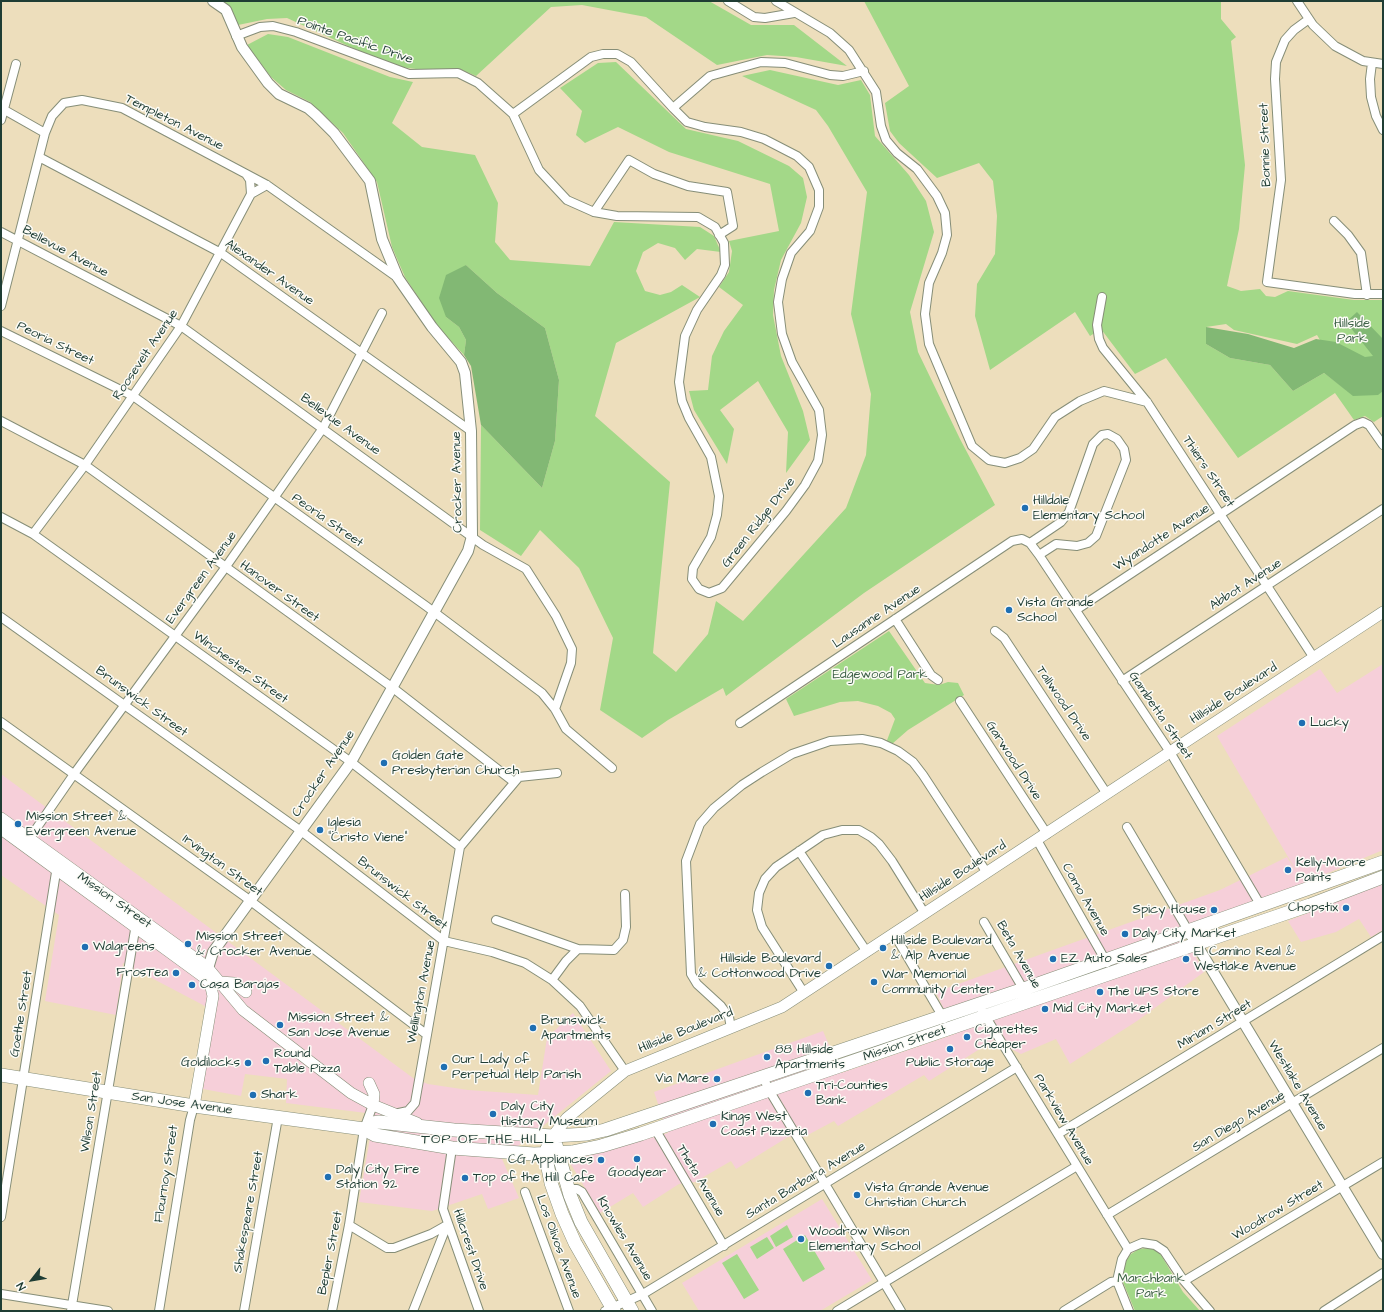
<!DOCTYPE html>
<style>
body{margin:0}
#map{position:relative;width:1384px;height:1312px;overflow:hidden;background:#eddebc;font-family:"Architects Daughter",sans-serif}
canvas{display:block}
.frame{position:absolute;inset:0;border:2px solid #1f3d34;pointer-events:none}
.north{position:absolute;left:12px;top:1260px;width:40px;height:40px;-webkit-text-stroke:3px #fdfcf7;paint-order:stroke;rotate:239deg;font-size:11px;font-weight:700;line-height:16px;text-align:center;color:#1f3d34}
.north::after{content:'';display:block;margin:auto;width:14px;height:18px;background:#1f3d34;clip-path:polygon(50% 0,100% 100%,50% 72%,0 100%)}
</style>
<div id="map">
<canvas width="1384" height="1312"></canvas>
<div class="frame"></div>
<div class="north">N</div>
</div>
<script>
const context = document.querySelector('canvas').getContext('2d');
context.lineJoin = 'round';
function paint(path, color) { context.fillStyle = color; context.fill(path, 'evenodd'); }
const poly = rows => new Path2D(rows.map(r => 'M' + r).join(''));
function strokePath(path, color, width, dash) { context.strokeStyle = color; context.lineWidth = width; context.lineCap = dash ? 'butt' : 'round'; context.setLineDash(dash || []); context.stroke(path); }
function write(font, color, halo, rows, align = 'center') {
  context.font = font + ' "Architects Daughter",sans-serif'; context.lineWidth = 3; context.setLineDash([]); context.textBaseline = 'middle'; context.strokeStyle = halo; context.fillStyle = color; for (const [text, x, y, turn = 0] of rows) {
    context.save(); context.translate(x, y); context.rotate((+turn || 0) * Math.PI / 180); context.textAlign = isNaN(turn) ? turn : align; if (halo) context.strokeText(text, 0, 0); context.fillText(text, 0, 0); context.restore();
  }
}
const built = poly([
 [1383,664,1383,850,1304,883,1176,929,1194,954,1204,972,1137,1021,1070,1064,1056,1039,1021,1054,994,1040,929,1081,924,1075,838,1126,834,1121,804,1137,788,1137,736,1169,731,1161,695,1182,679,1184,643,1207,633,1193,600,1213,569,1161,668,1133,654,1092,823,1031,841,1073,955,1034,936,992,1220,890,1287,857,1298,874,1217,736,1320,669,1337,693],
 [1,774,413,1078,428,1084,468,1090,538,1095,547,1038,573,1013,611,1071,502,1159,519,1198,488,1209,482,1194,432,1211,359,1202,374,1114,286,1103,287,1079,245,1074,241,1096,203,1089,214,1013,203,1005,123,963,116,1015,45,1001,59,915,1,875],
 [1383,883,1383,930,1371,937,1359,919,1336,932,1301,942,1288,921],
 [822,1199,872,1280,820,1311,699,1311,682,1283]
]);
const green = poly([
 [223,1,709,1,751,25,794,25,847,66,796,57,767,55,717,65,646,17,582,5,551,7,476,76,460,69,424,70,392,66,287,18,267,19,238,25],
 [864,1,1221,1,1221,19,1236,37,1231,41,1245,165,1239,229,1227,286,1241,291,1260,289,1266,296,1275,297,1288,291,1354,300,1383,300,1383,416,1374,422,1365,416,1354,420,1335,393,1238,458,1166,358,1135,374,1101,329,1090,336,1075,312,990,370,975,316,977,284,995,254,997,216,993,181,979,163,937,178,899,143,890,131,885,103,909,86],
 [1226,324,1234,330,1297,344,1317,335,1353,395,1324,373,1293,391,1270,365,1230,358,1206,344,1206,327],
 [268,34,288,37,390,77,413,82,392,123,422,147,475,155,498,203,495,242,510,260,590,266,614,222,700,227,714,236,721,252,697,249,685,260,675,248,658,243,643,252,636,271,645,291,660,295,671,292,682,285,700,297,616,343,595,416,670,482,653,653,676,672,708,634,716,601,743,621,846,508,866,455,871,394,851,314,867,192,828,126,816,110,742,76,770,70,838,85,861,80,870,95,875,136,909,175,926,201,934,232,910,312,918,352,960,439,995,505,864,593,726,696,723,688,668,720,642,738,600,710,613,638,579,568,540,530,521,556,480,530,481,425,542,488,555,441,559,380,545,328,497,293,466,265,446,317,459,327,466,340,464,355,437,326,405,277,392,247,377,182,343,133,310,102,286,90,271,77,247,45],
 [616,62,686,129,738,141,789,166,803,178,807,197,801,223,781,260,774,290,773,315,781,356,803,411,810,440,786,473,788,432,758,381,720,410,734,429,727,464,694,410,689,391,708,390,712,356,724,331,743,305,719,287,729,272,732,251,729,241,779,231,770,184,669,152,618,127,585,143,576,135,582,111,560,88,598,63],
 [889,631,925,683,939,685,948,682,958,683,964,695,908,730,892,744,886,743,895,719,891,713,878,706,858,701,840,702,794,716,786,699],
 [787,1225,793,1237,776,1247,770,1236],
 [805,1235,825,1269,803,1282,783,1249],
 [767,1237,774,1248,757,1259,750,1247],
 [1148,1248,1156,1250,1161,1255,1183,1292,1200,1311,1135,1311,1123,1282,1123,1276,1126,1261,1131,1254,1139,1249],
 [737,1254,759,1290,744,1299,722,1263]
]);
const forest = poly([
 [466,265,497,293,545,328,559,380,555,441,542,488,481,425,471,366,464,355,466,340,459,327,446,317,439,298,446,275],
 [1357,312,1383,339,1383,391,1378,395,1353,396,1324,373,1293,391,1270,365,1230,358,1206,344,1206,327,1248,334,1294,348,1316,339,1336,342,1365,357,1373,356,1346,322]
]);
const minor = poly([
 [728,1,754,17,765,18,794,13],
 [776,1,830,33,849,50,876,92,881,126,886,140,897,153,917,169,937,196,945,213,947,235,942,253,929,283,925,314,929,344,972,446,989,460,1005,463,1020,458,1033,449,1055,417,1080,401,1104,391,1147,402],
 [1297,1,1313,25,1335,46,1363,61,1383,64],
 [1309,19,1294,30,1285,40,1276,62,1275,79,1281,180,1267,282,1355,294,1383,294],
 [236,36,260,27,273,26,296,32,409,74,458,73,478,83,513,114,539,170,567,200,594,212,617,216,698,217,715,227,724,243,725,265,721,275,697,310,685,336,679,382,682,401,689,418,711,457,719,496,717,515,711,537,693,568,692,579,699,589,709,593,722,588,786,511,805,485,818,461,822,435,819,410,792,362,782,334,778,302,782,279,791,253,810,231,819,207,819,190,809,167,797,156,764,139,741,132,705,127,687,122,673,108],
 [1372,63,1370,79,1371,97,1376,116,1383,130],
 [1,108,45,133],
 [513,114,591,57,603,54,617,54,631,62,673,108,710,76,761,62,785,63,830,75,843,76,864,71],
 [1,120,16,64],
 [39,157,221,253,471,431],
 [246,174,250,180,251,194],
 [594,212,629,160,654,174,688,186,727,192,733,226,719,235],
 [1334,221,1348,235,1361,253,1367,295],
 [1,232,181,326,483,545,526,569,556,616,572,649,571,663,555,709],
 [1102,297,1097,325,1099,339,1103,348,1147,402,1314,658],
 [1,306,45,133,52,116,64,103,82,100,122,108,267,185,398,278],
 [1,331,133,396,426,606,542,693,555,709,566,729,612,768],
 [1,421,85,465,393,688,514,782],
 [1,517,33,534,351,762,460,847],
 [33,534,85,465,181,326,251,194,267,185],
 [1030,543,1061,522,1069,512,1093,444,1102,435,1108,434,1117,439,1124,449,1126,460,1096,536,1088,543,1077,546,1056,544,1039,555],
 [1076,610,1355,425,1363,422,1369,425,1383,445],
 [1,617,301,831,444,941,492,952,525,963,552,980,580,1006,625,1071],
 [895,619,931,675,938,680],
 [995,631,1004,638,1107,794],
 [1122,681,1383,509],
 [960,701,1047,834],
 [1,722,244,896,426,1034],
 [740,723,1012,541,1022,539,1030,543,1039,555,1170,752,1261,906],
 [1127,827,1189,932],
 [1037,840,1107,963],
 [27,842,74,774,225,568,323,428,382,313],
 [799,851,867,952],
 [496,920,578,949],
 [984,922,1025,992],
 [894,934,944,1019],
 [552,980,566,961,578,949,614,950,623,940,626,927,625,894],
 [804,993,762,927,757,910,759,893,765,879,776,867,823,835,842,830,859,830,871,837,879,844,892,861,925,914],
 [978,1004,1128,1249],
 [731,1028,729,1017,721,1006,697,984,691,974,686,861,700,824,714,808,742,785,762,772,792,754,830,741,862,739,881,743,898,751,913,762,923,775,987,873],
 [763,1077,769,1090,901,1311],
 [394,1114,408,1111,415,1103,460,847,519,777,557,773],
 [655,1129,724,1246],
 [1058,1134,1383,936],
 [452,1148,443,1209,479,1311],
 [569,1189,577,1189,582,1192,652,1311],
 [525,1192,569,1311],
 [1107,1215,1383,1048],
 [1,1217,57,866],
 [349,1225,387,1248,394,1248,431,1234,447,1225],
 [1128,1249,1142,1243,1155,1245,1164,1251,1184,1281,1210,1311],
 [1128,1249,1122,1259,1117,1281,1129,1311],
 [1184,1281,1383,1162],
 [1,1294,108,1311],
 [71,1311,136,924],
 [159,1311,190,1120,194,1106],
 [244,1311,278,1117],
 [332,1311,349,1225,364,1129,373,1105],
 [413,1311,447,1225],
 [605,1311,643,1294,1017,1067],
 [837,1311,1077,1166],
 [1064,1311,1111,1282,1117,1281],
 [1324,1311,1383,1273]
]);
const tertiary = poly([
 [1189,932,1383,1254],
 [206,975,213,952,351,762,468,551,472,536,471,431,465,373,461,362,432,327,398,278,382,239,370,181,334,133,316,115,308,108,279,94,268,83,242,47,226,10,213,1]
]);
const secondary = poly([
 [1,818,199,961,207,967,243,1010,351,1093,373,1105,417,1123],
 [1,829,205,978,210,983,213,996,194,1106],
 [220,982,234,983,246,992],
 [369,1083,374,1094,373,1105],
 [553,1136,567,1118,625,1071,782,1007,1383,612]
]);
const primary = poly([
 [1,1075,194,1106,364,1129,375,1135,452,1148,534,1154,572,1152,601,1146,641,1134,1310,905,1383,877],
 [364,1129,373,1123,379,1122,454,1130,553,1136,587,1134,605,1130,1024,989,1383,862],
 [556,1145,570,1195,581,1222,632,1311],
 [548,1147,545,1153,551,1183,562,1214,575,1243,614,1311]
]);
const markers = [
 [1025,508,4,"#1f6fb2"],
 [1009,610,4,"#1f6fb2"],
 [1302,723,4,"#1f6fb2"],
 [384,763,4,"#1f6fb2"],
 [18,824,4,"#1f6fb2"],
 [320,830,4,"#1f6fb2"],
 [1288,870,4,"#1f6fb2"],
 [1346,908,4,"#1f6fb2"],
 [1214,910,4,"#1f6fb2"],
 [1125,934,4,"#1f6fb2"],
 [188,944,4,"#1f6fb2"],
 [85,947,4,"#1f6fb2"],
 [883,948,4,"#1f6fb2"],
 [1053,959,4,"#1f6fb2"],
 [1186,959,4,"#1f6fb2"],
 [829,966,4,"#1f6fb2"],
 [176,973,4,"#1f6fb2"],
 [874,982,4,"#1f6fb2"],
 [192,985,4,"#1f6fb2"],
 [1100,992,4,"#1f6fb2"],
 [1045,1009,4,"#1f6fb2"],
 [280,1025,4,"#1f6fb2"],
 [533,1028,4,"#1f6fb2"],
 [967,1037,4,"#1f6fb2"],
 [950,1049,4,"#1f6fb2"],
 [767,1057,4,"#1f6fb2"],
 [266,1061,4,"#1f6fb2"],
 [248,1063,4,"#1f6fb2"],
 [444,1067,4,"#1f6fb2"],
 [717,1079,4,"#1f6fb2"],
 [808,1093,4,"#1f6fb2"],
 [253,1095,4,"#1f6fb2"],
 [493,1114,4,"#1f6fb2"],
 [713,1124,4,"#1f6fb2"],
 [637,1159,4,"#1f6fb2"],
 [601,1160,4,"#1f6fb2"],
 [328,1177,4,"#1f6fb2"],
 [465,1178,4,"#1f6fb2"],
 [857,1195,4,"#1f6fb2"],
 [801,1239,4,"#1f6fb2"]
];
const streetNames = [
 ["Pointe Pacific Drive",355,41,19],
 ["Templeton Avenue",174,123,27],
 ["Bonnie Street",1266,145,-92],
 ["Bellevue Avenue",65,252,28],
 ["Alexander Avenue",269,273,35],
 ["Peoria Street",55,344,26],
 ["Roosevelt Avenue",146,355,-56],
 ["Bellevue Avenue",340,425,36],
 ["Thiers Street",1208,472,56],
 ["Crocker Avenue",458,482,-91],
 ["Peoria Street",327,521,35],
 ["Green Ridge Drive",759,523,-52],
 ["Wyandotte Avenue",1162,538,-33],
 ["Evergreen Avenue",202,578,-54],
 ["Abbot Avenue",1246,585,-33],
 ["Hanover Street",279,592,36],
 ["Lausanne Avenue",877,617,-34],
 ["Winchester Street",240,668,36],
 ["Hillside Boulevard",1234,694,-33],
 ["Brunswick Street",141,702,36],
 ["Tallwood Drive",1063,704,56],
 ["Gambetta Street",1160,716,56],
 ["Garwood Drive",1013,761,57],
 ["Crocker Avenue",324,774,-56],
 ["Irvington Street",222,866,36],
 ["Hillside Boulevard",963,872,-33],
 ["Brunswick Street",402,894,38],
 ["Como Avenue",1085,900,60],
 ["Mission Street",114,901,35],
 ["Beta Avenue",1018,955,60],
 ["Wellington Avenue",422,992,-79],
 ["Goethe Street",22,1014,-81],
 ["Miriam Street",1215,1025,-31],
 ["Hillside Boulevard",686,1031,-22],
 ["Mission Street",905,1044,-19],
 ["Westlake Avenue",1297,1086,59],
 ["San Jose Avenue",182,1104,8],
 ["Wilson Street",92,1112,-81],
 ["Parkview Avenue",1063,1120,59],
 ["San Diego Avenue",1239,1122,-31],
 ["Flournoy Street",167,1174,-81],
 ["Theta Avenue",700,1181,59],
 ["Santa Barbara Avenue",806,1181,-31],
 ["Woodrow Street",1278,1211,-31],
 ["Shakespeare Street",249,1212,-80],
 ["Knowles Avenue",624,1239,59],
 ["Los Olivos Avenue",558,1247,70],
 ["Hillcrest Drive",470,1250,71],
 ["Bepler Street",331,1253,-79]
];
const parkNames = [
 ["Hillside",1352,324],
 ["Park",1352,339],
 ["Edgewood Park",880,675],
 ["Marchbank",1151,1279],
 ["Park",1151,1294]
];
const poiNames = [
 ["Hilldale",1033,501],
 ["Elementary School",1033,516],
 ["Vista Grande",1017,603],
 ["School",1017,618],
 ["Lucky",1310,723],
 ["Golden Gate",392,756],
 ["Presbyterian Church",392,771],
 ["Mission Street &",26,817],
 ["Evergreen Avenue",26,832],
 ["Iglesia",328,823],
 ["\"Cristo Viene\"",328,838],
 ["Kelly-Moore",1296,863],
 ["Paints",1296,878],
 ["Chopstix",1338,908,"right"],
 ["Spicy House",1206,910,"right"],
 ["Daly City Market",1133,934],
 ["Mission Street",196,937],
 ["& Crocker Avenue",196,952],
 ["Hillside Boulevard",891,941],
 ["& Alp Avenue",891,956],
 ["Walgreens",93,947],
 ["El Camino Real &",1194,952],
 ["Westlake Avenue",1194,967],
 ["Hillside Boulevard",821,959,"right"],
 ["& Cottonwood Drive",821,974,"right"],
 ["EZ Auto Sales",1061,959],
 ["FrosTea",168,973,"right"],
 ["War Memorial",882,975],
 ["Community Center",882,990],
 ["Casa Barajas",200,985],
 ["The UPS Store",1108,992],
 ["Mid City Market",1053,1009],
 ["Mission Street &",288,1018],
 ["San Jose Avenue",288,1033],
 ["Brunswick",541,1021],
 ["Apartments",541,1036],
 ["Cigarettes",975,1030],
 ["Cheaper",975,1045],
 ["88 Hillside",775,1050],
 ["Apartments",775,1065],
 ["Round",274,1054],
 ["Table Pizza",274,1069],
 ["Our Lady of",452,1060],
 ["Perpetual Help Parish",452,1075],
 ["Goldilocks",240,1063,"right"],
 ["Public Storage",950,1063,"center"],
 ["Via Mare",709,1079,"right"],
 ["Tri-Counties",816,1086],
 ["Bank",816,1101],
 ["Shark",261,1095],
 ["Daly City",501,1107],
 ["History Museum",501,1122],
 ["Kings West",721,1117],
 ["Coast Pizzeria",721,1132],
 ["CG Appliances",593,1160,"right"],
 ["Daly City Fire",336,1170],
 ["Station 92",336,1185],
 ["Goodyear",637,1173,"center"],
 ["Top of the Hill Cafe",473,1178],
 ["Vista Grande Avenue",865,1188],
 ["Christian Church",865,1203],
 ["Woodrow Wilson",809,1232],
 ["Elementary School",809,1247]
];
const neighbourhoodNames = [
 ["TOP OF THE HILL",488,1140]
];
paint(built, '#f6cfd9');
paint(green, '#a3d888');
paint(forest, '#82b874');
strokePath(minor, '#868e78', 10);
strokePath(tertiary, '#868e78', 12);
strokePath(secondary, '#868e78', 12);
strokePath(primary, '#868e78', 14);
strokePath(minor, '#fff', 8);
strokePath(tertiary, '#fff', 10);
strokePath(secondary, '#fff', 11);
strokePath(primary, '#fff', 13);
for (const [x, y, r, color] of markers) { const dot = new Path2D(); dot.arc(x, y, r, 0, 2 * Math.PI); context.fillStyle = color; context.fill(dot); strokePath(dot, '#fdfcf7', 1.5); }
write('13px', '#1f3d34', '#fdfcf7', streetNames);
write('13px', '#406449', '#fdfcf7', parkNames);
write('13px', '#1f3d34', '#fdfcf7', poiNames, 'left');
context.letterSpacing = '1px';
write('14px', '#1f3d34', '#fdfcf7', neighbourhoodNames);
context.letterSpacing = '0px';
</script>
